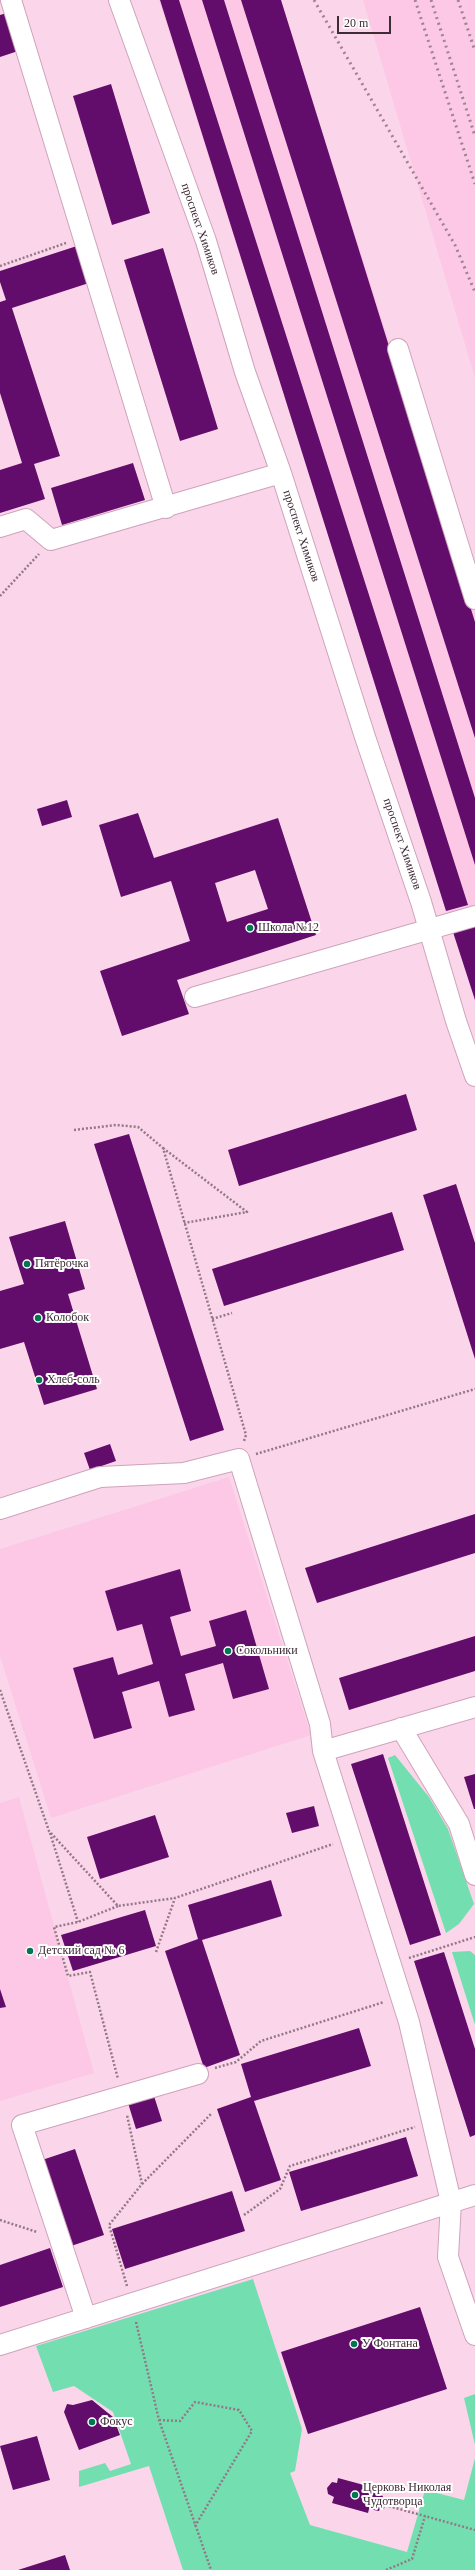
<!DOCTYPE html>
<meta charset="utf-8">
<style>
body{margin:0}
#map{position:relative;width:475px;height:2570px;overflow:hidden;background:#fbd6ea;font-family:Georgia,serif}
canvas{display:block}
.scale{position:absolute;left:337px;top:16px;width:54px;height:18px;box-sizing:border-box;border:2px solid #3d2b35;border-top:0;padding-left:5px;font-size:12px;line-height:14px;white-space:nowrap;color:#3d2b35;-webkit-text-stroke:3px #fff;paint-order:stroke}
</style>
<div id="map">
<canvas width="475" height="2570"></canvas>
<div class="scale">20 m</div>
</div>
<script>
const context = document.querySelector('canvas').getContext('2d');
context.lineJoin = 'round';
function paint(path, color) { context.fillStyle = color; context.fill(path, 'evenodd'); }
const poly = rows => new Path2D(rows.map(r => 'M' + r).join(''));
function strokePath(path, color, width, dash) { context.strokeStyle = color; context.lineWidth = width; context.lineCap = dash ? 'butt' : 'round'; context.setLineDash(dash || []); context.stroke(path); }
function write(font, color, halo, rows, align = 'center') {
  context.font = font + ' Georgia,serif'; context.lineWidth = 4; context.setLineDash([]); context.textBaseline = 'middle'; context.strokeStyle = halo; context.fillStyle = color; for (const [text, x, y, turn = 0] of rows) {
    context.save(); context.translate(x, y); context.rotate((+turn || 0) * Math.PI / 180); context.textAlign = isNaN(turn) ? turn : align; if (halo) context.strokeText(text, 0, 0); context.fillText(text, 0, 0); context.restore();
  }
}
const built = poly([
 [159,0,281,0,475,614,475,1001],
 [363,0,475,0,475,378],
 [229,1477,311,1735,51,1818,0,1656,0,1549],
 [19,1797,94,2073,0,2101,0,1803]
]);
const green = poly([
 [395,1755,429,1797,448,1829,474,1904,459,1924,446,1933,388,1758],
 [470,1951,475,1955,475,2025,452,1952],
 [253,2279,302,2429,295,2471,290,2473,310,2525,407,2552,425,2490,464,2500,475,2458,475,2570,183,2570,149,2466,79,2487,79,2471,105,2463,110,2471,131,2464,113,2412,74,2386,53,2392,36,2346],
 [475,2394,475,2445,464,2398]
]);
const building = poly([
 [160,0,179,0,468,905,446,911],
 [202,0,224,0,475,798,475,865],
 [241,0,281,0,475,622,475,738],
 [7,13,18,51,0,57,0,15],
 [111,84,150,213,112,225,73,96],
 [80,245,92,282,12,308,60,456,34,464,45,499,0,513,0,470,22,463,0,393,0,302,6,300,0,282,0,271],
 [163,248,218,429,180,441,124,260],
 [133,463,145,500,62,525,51,488],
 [67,800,72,817,42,826,37,809],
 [138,813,154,858,278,818,316,935,177,980,189,1014,122,1036,100,971,190,941,171,881,121,897,99,825],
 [255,870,268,909,227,922,215,883],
 [475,922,475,1000,452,929],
 [406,1094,417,1130,239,1186,228,1150],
 [129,1134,224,1430,190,1441,94,1144],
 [456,1184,475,1243,475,1359,423,1195],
 [392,1212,404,1250,224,1306,212,1269],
 [65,1221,85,1289,68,1294,97,1389,44,1405,24,1342,0,1349,0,1291,24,1284,9,1237],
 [110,1444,116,1461,90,1470,84,1453],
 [475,1514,475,1553,317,1603,305,1568],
 [180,1569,191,1611,170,1617,181,1656,216,1646,209,1621,246,1610,269,1689,233,1699,223,1663,185,1674,195,1710,169,1717,159,1681,122,1692,132,1728,94,1739,73,1668,113,1657,118,1675,153,1664,142,1624,117,1631,105,1591],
 [475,1636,475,1671,349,1710,339,1678],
 [383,1754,441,1935,410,1945,351,1764],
 [475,1774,475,1809,474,1809,464,1777],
 [314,1806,319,1826,292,1833,286,1813],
 [155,1815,169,1857,100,1879,87,1837],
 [271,1880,282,1916,202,1940,240,2055,204,2068,165,1951,198,1939,188,1905],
 [145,1910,156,1946,73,1971,61,1935],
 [444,1952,475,2049,475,2135,470,2137,414,1961],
 [0,1989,6,2007,0,2008],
 [359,2028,371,2066,254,2101,281,2180,245,2192,217,2109,251,2097,241,2064],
 [154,2096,162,2121,136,2129,128,2103],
 [406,2137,418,2176,301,2211,289,2172],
 [75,2149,104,2235,68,2247,39,2161],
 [232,2191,245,2231,125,2269,112,2229],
 [50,2248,63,2287,0,2307,0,2265],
 [420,2307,447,2389,308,2434,281,2352],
 [92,2400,113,2417,120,2435,79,2450,64,2412,67,2404,73,2405],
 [37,2436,50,2480,13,2490,0,2446],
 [338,2478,375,2488,374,2493,383,2496,382,2499,386,2500,384,2509,380,2508,379,2511,369,2509,368,2513,332,2503,334,2497,328,2494,327,2488,332,2482,337,2483],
 [65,2555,70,2570,18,2570]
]);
const path = poly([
 [0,266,66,243],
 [0,596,39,554],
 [74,1130,116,1125,138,1127,163,1148,246,1435,244,1441],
 [163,1148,247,1212,184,1223],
 [212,1319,232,1313],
 [256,1454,475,1389],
 [0,1690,49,1831,118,1906,175,1898],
 [50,1833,78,1922],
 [118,1906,78,1922,54,1927,68,1976,90,1972,118,2079],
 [156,1952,175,1898,333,1844],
 [409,1958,475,1937],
 [215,2068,236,2062,261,2041,384,2002],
 [142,2184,211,2114],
 [244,2215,280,2189,290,2166,415,2127],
 [0,2220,37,2232],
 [127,2286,109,2225,142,2184,127,2115],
 [136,2322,159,2420,211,2570],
 [159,2420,180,2421,195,2402,239,2410,252,2431,195,2526],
 [385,2505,475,2530],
 [386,2570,412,2559,425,2516]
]);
const minor = poly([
 [11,0,166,508],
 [119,0,206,241,245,372,281,473,365,737,421,902,456,1021,475,1076],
 [398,349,475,599],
 [0,527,26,519,51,540,281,473],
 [195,997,475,916],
 [0,1509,100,1477,184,1473,239,1459,320,1724,323,1751,409,2022,451,2202,448,2257,475,2335],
 [401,1728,459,1824,475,1875],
 [323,1751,475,1707],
 [86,2318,22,2125,198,2074],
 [0,2345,475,2195]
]);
const rail = poly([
 [314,0,455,245,475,292],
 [415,0,475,184],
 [431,0,475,136],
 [458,0,475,51]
]);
const markers = [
 [250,928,4,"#007753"],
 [27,1264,4,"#007753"],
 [38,1318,4,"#007753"],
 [39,1380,4,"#007753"],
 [228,1651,4,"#007753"],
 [30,1951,4,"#007753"],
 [354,2344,4,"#007753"],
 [92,2422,4,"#007753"],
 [355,2495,4,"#007753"]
];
const streetNames = [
 ["проспект Химиков",200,229,71],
 ["проспект Химиков",301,536,72],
 ["проспект Химиков",402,844,71]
];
const poiNames = [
 ["Школа №12",258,928],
 ["Пятёрочка",35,1264],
 ["Колобок",46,1318],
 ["Хлеб-соль",47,1380],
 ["Сокольники",236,1651],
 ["Детский сад № 6",38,1951],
 ["У Фонтана",362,2344],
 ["Фокус",100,2422],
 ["Церковь Николая",363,2488],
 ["Чудотворца",363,2502]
];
paint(built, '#fcc8e5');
paint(green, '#73dfb1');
paint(building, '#620d6b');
strokePath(minor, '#cea3bb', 22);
strokePath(path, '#937887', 2.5, [2, 2]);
strokePath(minor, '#fff', 20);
strokePath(rail, '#9f8392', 3, [2, 4]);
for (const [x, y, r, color] of markers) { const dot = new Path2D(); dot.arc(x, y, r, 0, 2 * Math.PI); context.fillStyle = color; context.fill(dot); strokePath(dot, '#fff', 1.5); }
write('12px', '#3d2b35', '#fff', streetNames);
write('12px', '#3d2b35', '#fff', poiNames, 'left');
</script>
